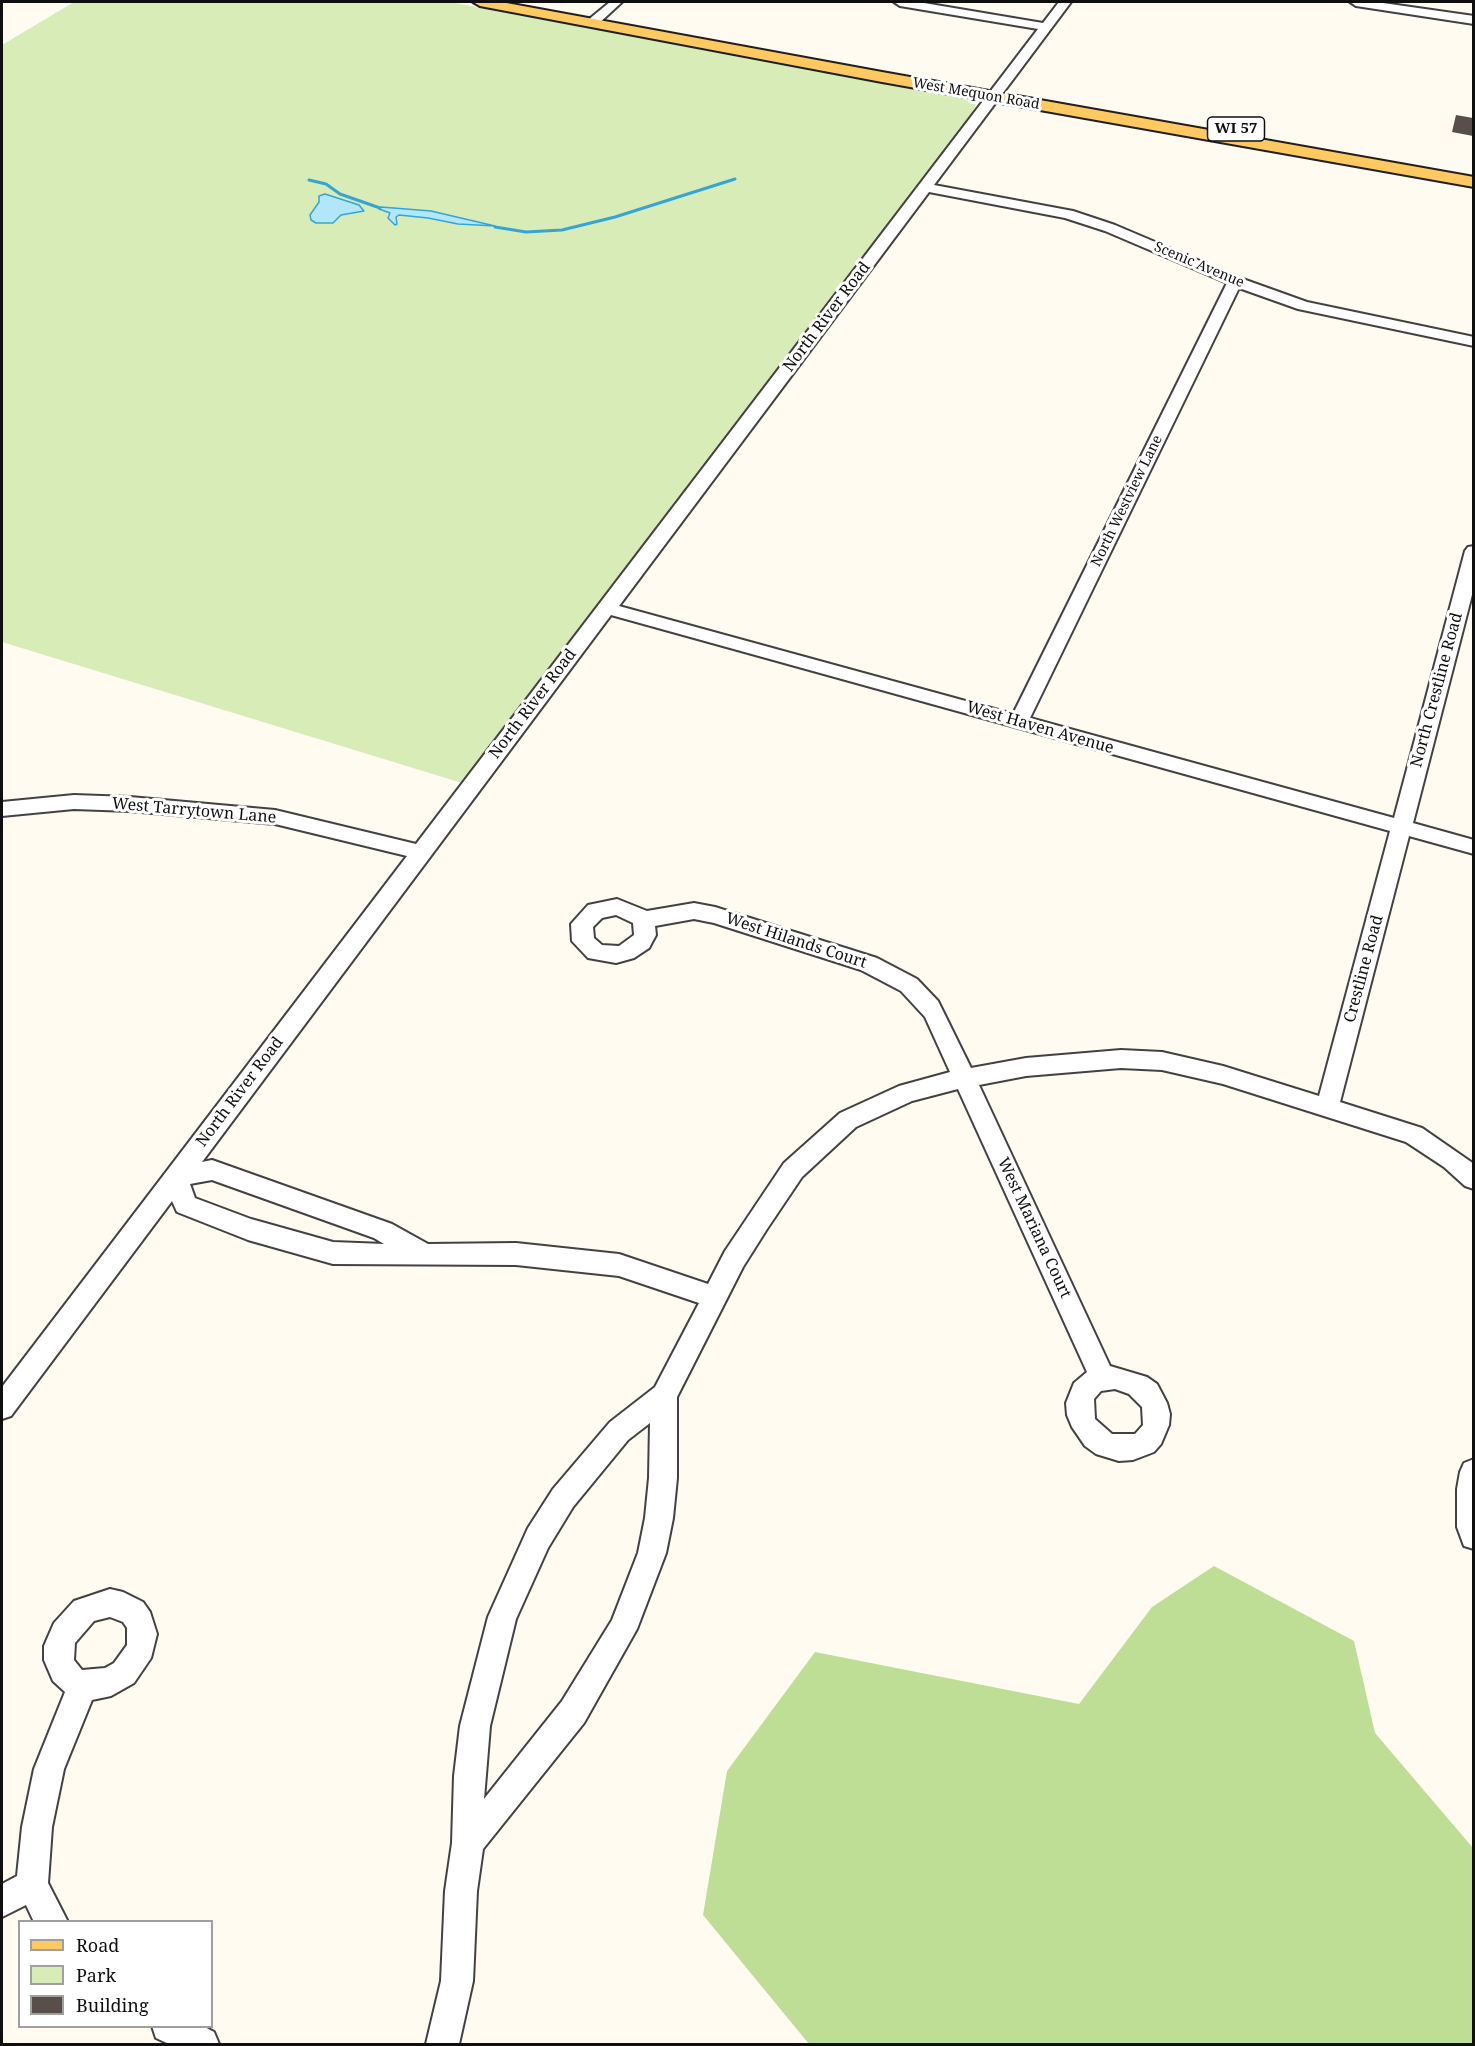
<!DOCTYPE html>
<style>
body{margin:0}
#map{position:relative;width:1475px;height:2046px;overflow:hidden;background:#fffbf1;font-family:"Noto Serif",serif}
canvas{display:block}
.frame{position:absolute;inset:0;border:3px solid #0f0f0f;pointer-events:none}
.legend{position:absolute;left:18px;top:1920px;width:195px;height:108px;box-sizing:border-box;background:#fff;border:2px solid #9f9f9f;margin:0;padding:8px 10px;list-style:none;font-size:18px;color:#0f0f0f}
.legend li{display:flex;align-items:center;gap:12px;height:30px}
.legend b{width:30px;border:2px solid #9f9f9f}
</style>
<div id="map">
<canvas width="1475" height="2046"></canvas>
<div class="frame"></div>
<ul class="legend">
<li><b style="height:8px;background:#ffc961"></b>Road</li>
<li><b style="height:16px;background:#d8ecb8"></b>Park</li>
<li><b style="height:16px;background:#584f4b"></b>Building</li>
</ul>
</div>
<script>
const context = document.querySelector('canvas').getContext('2d');
context.lineJoin = 'round';
function paint(path, color) { context.fillStyle = color; context.fill(path, 'evenodd'); }
const poly = rows => new Path2D(rows.map(r => 'M' + r).join(''));
function strokePath(path, color, width, dash) { context.strokeStyle = color; context.lineWidth = width; context.lineCap = dash ? 'butt' : 'round'; context.setLineDash(dash || []); context.stroke(path); }
function write(font, color, halo, rows, align = 'center') {
  context.font = font + ' "Noto Serif",serif'; context.lineWidth = 6; context.setLineDash([]); context.textBaseline = 'middle'; context.strokeStyle = halo; context.fillStyle = color; for (const [text, x, y, turn = 0] of rows) {
    context.save(); context.translate(x, y); context.rotate((+turn || 0) * Math.PI / 180); context.textAlign = isNaN(turn) ? turn : align; if (halo) context.strokeText(text, 0, 0); context.fillText(text, 0, 0); context.restore();
  }
}
const green = poly([
 [74,2,450,2,958,97,976,104,971,115,947,149,462,783,2,642,2,45]
]);
const forest = poly([
 [1214,1566,1354,1641,1375,1733,1473,1848,1473,2044,809,2044,703,1915,727,1771,815,1652,1079,1704,1152,1607]
]);
const water = poly([
 [325,194,359,205,364,211,341,215,333,223,316,223,311,220,310,215,319,202,319,196,325,194],
 [381,207,431,211,495,226,458,224,428,218,399,215,396,217,397,224,395,225,388,218,390,213,379,209,381,207]
]);
const stream = poly([
 [309,180,326,184,340,194,380,208],
 [495,227,526,232,562,230,615,217,735,179]
]);
const building = poly([
 [1456,115,1473,118,1473,136,1452,132]
]);
const minor = poly([
 [610,2,622,2,596,26,588,26,588,20,610,2],
 [894,2,918,2,1043,23,1059,2,1071,2,934,185,1073,211,1115,225,1240,278,1307,302,1474,337,1474,346,1298,309,1239,288,1030,718,1394,818,1465,551,1468,547,1474,546,1474,587,1413,823,1474,840,1474,854,1409,836,1340,1102,1422,1128,1474,1164,1474,1189,1465,1186,1444,1167,1406,1142,1223,1084,1162,1070,1121,1068,1026,1076,979,1085,1110,1366,1147,1377,1157,1384,1167,1403,1170,1414,1169,1425,1161,1444,1154,1452,1133,1460,1119,1461,1096,1454,1085,1446,1072,1427,1067,1415,1066,1403,1074,1383,1087,1372,958,1089,912,1101,856,1127,802,1177,767,1229,743,1267,677,1397,677,1478,673,1518,666,1553,637,1629,584,1723,483,1849,477,1891,473,1981,459,2044,426,2044,441,1981,445,1891,452,1843,454,1776,460,1726,488,1617,528,1528,553,1489,610,1422,655,1387,699,1303,619,1276,516,1265,333,1264,248,1240,177,1212,172,1201,11,1416,2,1419,2,1387,407,856,275,824,130,811,74,809,2,816,2,802,74,795,130,797,275,810,416,844,1038,29,900,6,894,2],
 [929,192,1065,218,1105,231,1227,283,1013,714,619,606,929,192],
 [611,615,1390,831,1319,1096,1223,1066,1162,1052,1121,1050,1026,1058,971,1068,938,1001,917,979,877,958,715,907,694,903,647,911,617,899,588,905,571,924,572,941,588,958,616,963,634,958,649,948,656,935,655,926,694,919,714,923,861,970,901,991,925,1017,950,1072,899,1086,840,1113,784,1163,725,1251,708,1284,619,1254,516,1243,428,1244,392,1224,212,1160,202,1162,611,615],
 [616,915,633,923,634,935,619,946,602,945,594,938,593,927,602,918,616,915],
 [212,1180,374,1238,384,1244,333,1242,251,1219,195,1198,190,1184,212,1180],
 [1115,1389,1129,1394,1142,1407,1143,1425,1135,1434,1112,1434,1095,1419,1094,1399,1101,1391,1115,1389],
 [650,1423,649,1478,645,1518,638,1553,612,1620,562,1701,484,1799,490,1726,516,1619,548,1548,573,1507,628,1440,650,1423],
 [1350,2,1376,2,1474,16,1474,24,1356,6,1350,2],
 [1474,1459,1474,1549,1464,1546,1457,1527,1457,1489,1460,1472,1464,1463,1474,1459],
 [110,1589,123,1592,143,1602,150,1612,157,1634,151,1658,134,1683,111,1696,92,1700,64,1769,52,1827,48,1883,68,1922,34,1922,26,1905,2,1917,2,1884,17,1876,22,1827,34,1769,65,1692,53,1681,44,1660,44,1646,54,1623,74,1601,110,1589],
 [110,1617,123,1622,127,1628,127,1645,114,1663,105,1668,82,1670,74,1660,75,1643,94,1621,110,1617],
 [152,2026,203,2026,214,2032,219,2044,169,2044,156,2038,152,2026]
]);
const major = poly([
 [473,2,501,2,882,72,1474,177,1474,187,882,82,480,6,473,2]
]);
const farStreetnames = [
 ["West Mequon Road",976,94,10],
 ["Scenic Avenue",1199,265,23],
 ["North Westview Lane",1127,501,-64]
];
const shields = [
 [1236,129,57]
];
const shieldNames = [
 ["WI 57",1236,129]
];
const streetNames = [
 ["North River Road",827,317,-53],
 ["North Crestline Road",1437,690,-75],
 ["North River Road",533,704,-53],
 ["West Haven Avenue",1040,728,16],
 ["West Tarrytown Lane",194,811,5],
 ["West Hilands Court",796,941,18],
 ["Crestline Road",1364,969,-75],
 ["North River Road",240,1092,-53],
 ["West Mariana Court",1034,1228,65]
];
paint(green, '#d8ecb8');
paint(forest, '#bede96');
paint(water, '#b2e6fa');
strokePath(water, '#35a5d5', 1.5);
strokePath(stream, '#35a5d5', 3);
paint(building, '#584f4b');
strokePath(minor, '#424242', 4);
strokePath(major, '#202020', 4);
paint(minor, '#fff');
paint(major, '#ffc961');
write('14px', '#0f0f0f', '#fff', farStreetnames);
for (const [x, y, w] of shields) { const box = new Path2D(); box.roundRect(x - w / 2, y - 12, w, 24, 4.5); context.fillStyle = '#fff'; context.fill(box); strokePath(box, '#0f0f0f', 1.5); }
write('bold 15px', '#0f0f0f', null, shieldNames);
write('16px', '#0f0f0f', '#fff', streetNames);
</script>
